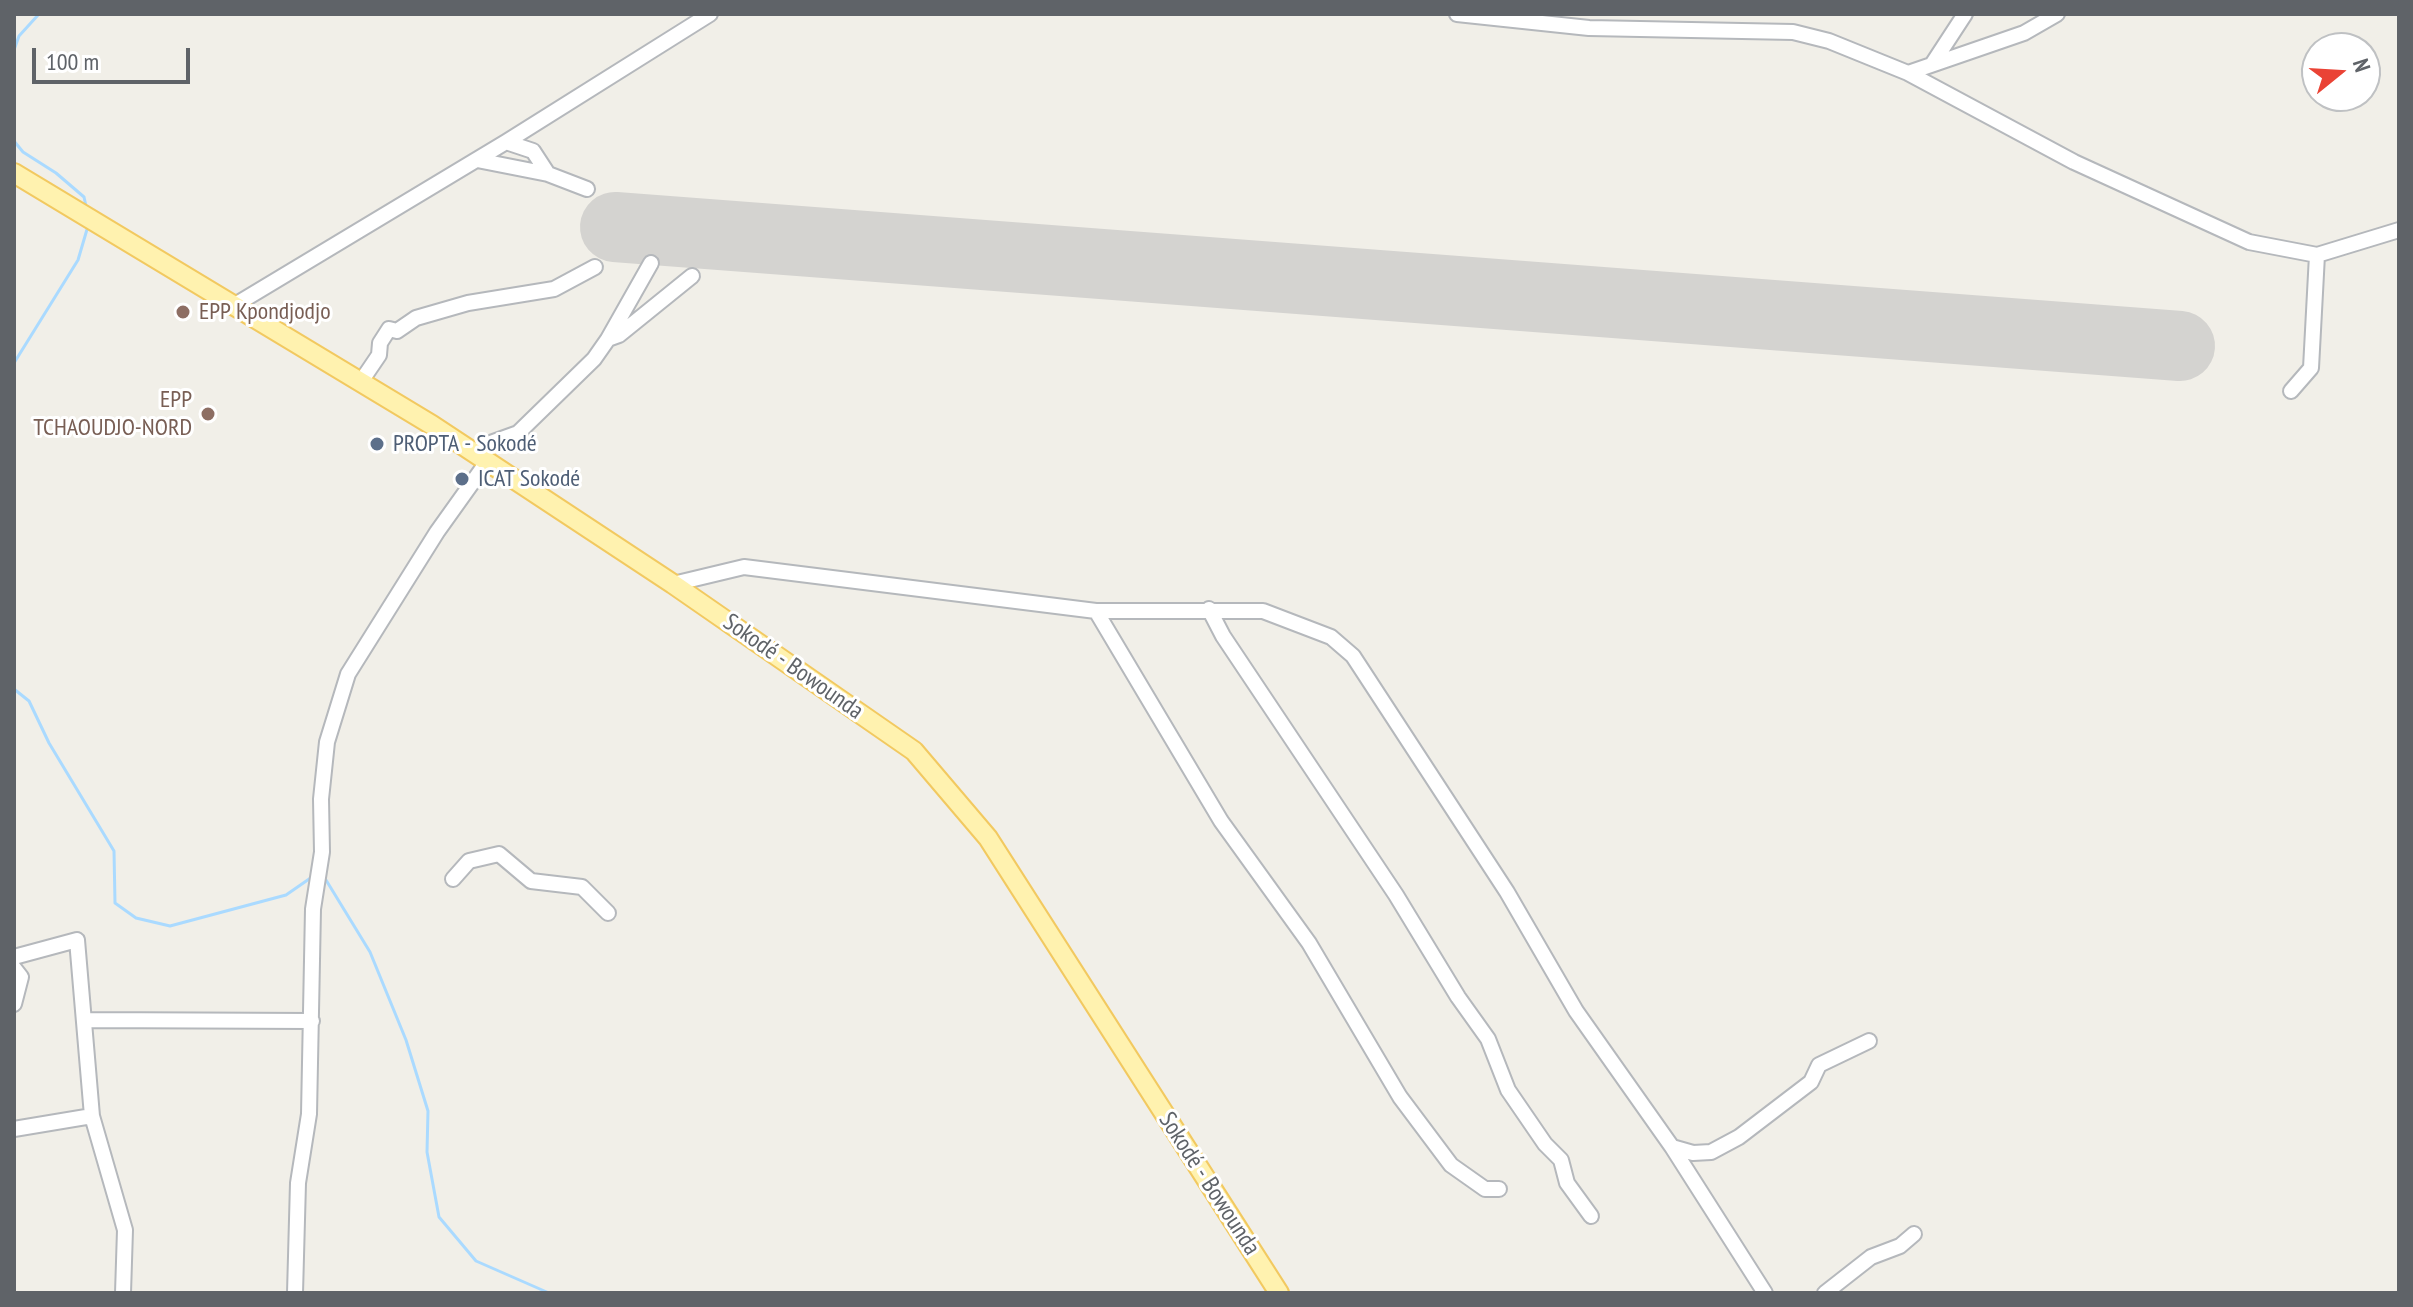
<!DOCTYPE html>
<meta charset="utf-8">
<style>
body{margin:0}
#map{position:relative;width:2413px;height:1307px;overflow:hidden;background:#f1efe8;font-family:"PT Sans Narrow",sans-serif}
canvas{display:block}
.frame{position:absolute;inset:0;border:16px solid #5f6368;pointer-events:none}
.north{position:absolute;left:2301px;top:32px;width:80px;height:80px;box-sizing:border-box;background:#fff;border:2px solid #bfc1c3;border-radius:50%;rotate:72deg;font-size:22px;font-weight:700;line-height:32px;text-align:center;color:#5f6368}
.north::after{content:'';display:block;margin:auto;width:28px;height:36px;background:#ea4335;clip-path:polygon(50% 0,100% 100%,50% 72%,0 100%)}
.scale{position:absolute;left:32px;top:48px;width:158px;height:36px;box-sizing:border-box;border:4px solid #5f6368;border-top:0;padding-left:10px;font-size:24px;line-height:28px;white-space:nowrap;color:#5f6368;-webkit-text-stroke:6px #fff;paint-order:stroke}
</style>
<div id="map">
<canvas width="2413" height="1307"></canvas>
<div class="frame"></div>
<div class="north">N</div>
<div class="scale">100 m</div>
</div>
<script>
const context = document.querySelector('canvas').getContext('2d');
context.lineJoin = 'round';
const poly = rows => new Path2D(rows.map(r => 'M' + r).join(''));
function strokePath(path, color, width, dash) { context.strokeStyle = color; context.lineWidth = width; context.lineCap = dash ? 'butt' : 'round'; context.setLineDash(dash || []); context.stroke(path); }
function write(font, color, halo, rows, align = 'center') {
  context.font = font + ' "PT Sans Narrow",sans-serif'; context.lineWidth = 6; context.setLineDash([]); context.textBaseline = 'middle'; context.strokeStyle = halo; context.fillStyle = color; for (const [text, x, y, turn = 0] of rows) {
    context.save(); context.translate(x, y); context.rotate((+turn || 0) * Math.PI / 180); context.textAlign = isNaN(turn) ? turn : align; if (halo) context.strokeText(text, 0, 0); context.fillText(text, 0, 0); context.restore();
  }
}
const stream = poly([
 [14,50,19,36,39,14],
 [14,141,23,152,56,173,84,197,86,206],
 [14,363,78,260,88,226],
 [14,689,29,701,49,743,114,851,115,903,136,918,170,926,286,895,312,877],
 [326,880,370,952,406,1040,428,1111,427,1152,439,1217,476,1261,549,1293]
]);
const runway = poly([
 [615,227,2180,346]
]);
const minor = poly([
 [1457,14,1589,28,1793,32,1829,41,1908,73,2074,162,2249,242,2317,255,2399,230],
 [1933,63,1965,14],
 [1908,73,2024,33,2057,14],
 [506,142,533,151,548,174],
 [477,160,548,174,587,189],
 [235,305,506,142,710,14],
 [608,339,651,263],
 [360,383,379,355,380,343,389,329,397,331,416,318,468,303,554,289,595,267],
 [2291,391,2311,368,2317,255],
 [476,454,482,446,518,433,594,359,608,339,619,335,692,276],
 [673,584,744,567,1096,611,1263,611,1331,637,1353,656,1507,892,1576,1011,1672,1147,1765,1293],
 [1209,609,1223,636,1396,895,1458,997,1488,1039,1508,1090,1545,1144,1561,1160,1567,1183,1591,1216],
 [1096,611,1221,821,1309,943,1400,1097,1451,1165,1485,1189,1499,1189],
 [453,879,469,861,499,854,531,881,582,887,608,913],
 [14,957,77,940,92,1116,125,1230,123,1293],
 [14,968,21,977,14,1004],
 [84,1020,312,1021],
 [14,1129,92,1116],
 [1672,1147,1693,1153,1711,1152,1739,1137,1811,1082,1819,1065,1869,1041],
 [295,1293,298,1183,309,1114,313,909,322,852,321,799,327,742,348,674,437,532,487,462],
 [1825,1293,1871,1257,1900,1246,1914,1234]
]);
const major = poly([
 [14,173,432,425,673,584,914,751,988,838,1279,1293]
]);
const markers = [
 [183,312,8,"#8d6e63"],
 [208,414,8,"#8d6e63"],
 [377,444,8,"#5c6f8a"],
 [462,479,8,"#5c6f8a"]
];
const educationNames = [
 ["EPP Kpondjodjo",199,312],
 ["EPP",192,400,"right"],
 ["TCHAOUDJO-NORD",192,428,"right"]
];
const serviceNames = [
 ["PROPTA - Sokodé",393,444],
 ["ICAT Sokodé",478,479]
];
const streetNames = [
 ["Sokodé - Bowounda",793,667,35],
 ["Sokodé - Bowounda",1209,1184,57]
];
strokePath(stream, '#aadaff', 3);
strokePath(runway, '#d4d3d0', 70);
strokePath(minor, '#b5b8bc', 18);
strokePath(major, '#f2c960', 22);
strokePath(minor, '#fff', 14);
strokePath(major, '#fff2af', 18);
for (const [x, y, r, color] of markers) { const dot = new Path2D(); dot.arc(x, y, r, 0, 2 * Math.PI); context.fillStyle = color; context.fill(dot); strokePath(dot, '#fff', 3); }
write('24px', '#785e54', '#fff', educationNames, 'left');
write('24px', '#4e5e75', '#fff', serviceNames, 'left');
write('24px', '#5f6368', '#fff', streetNames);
</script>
